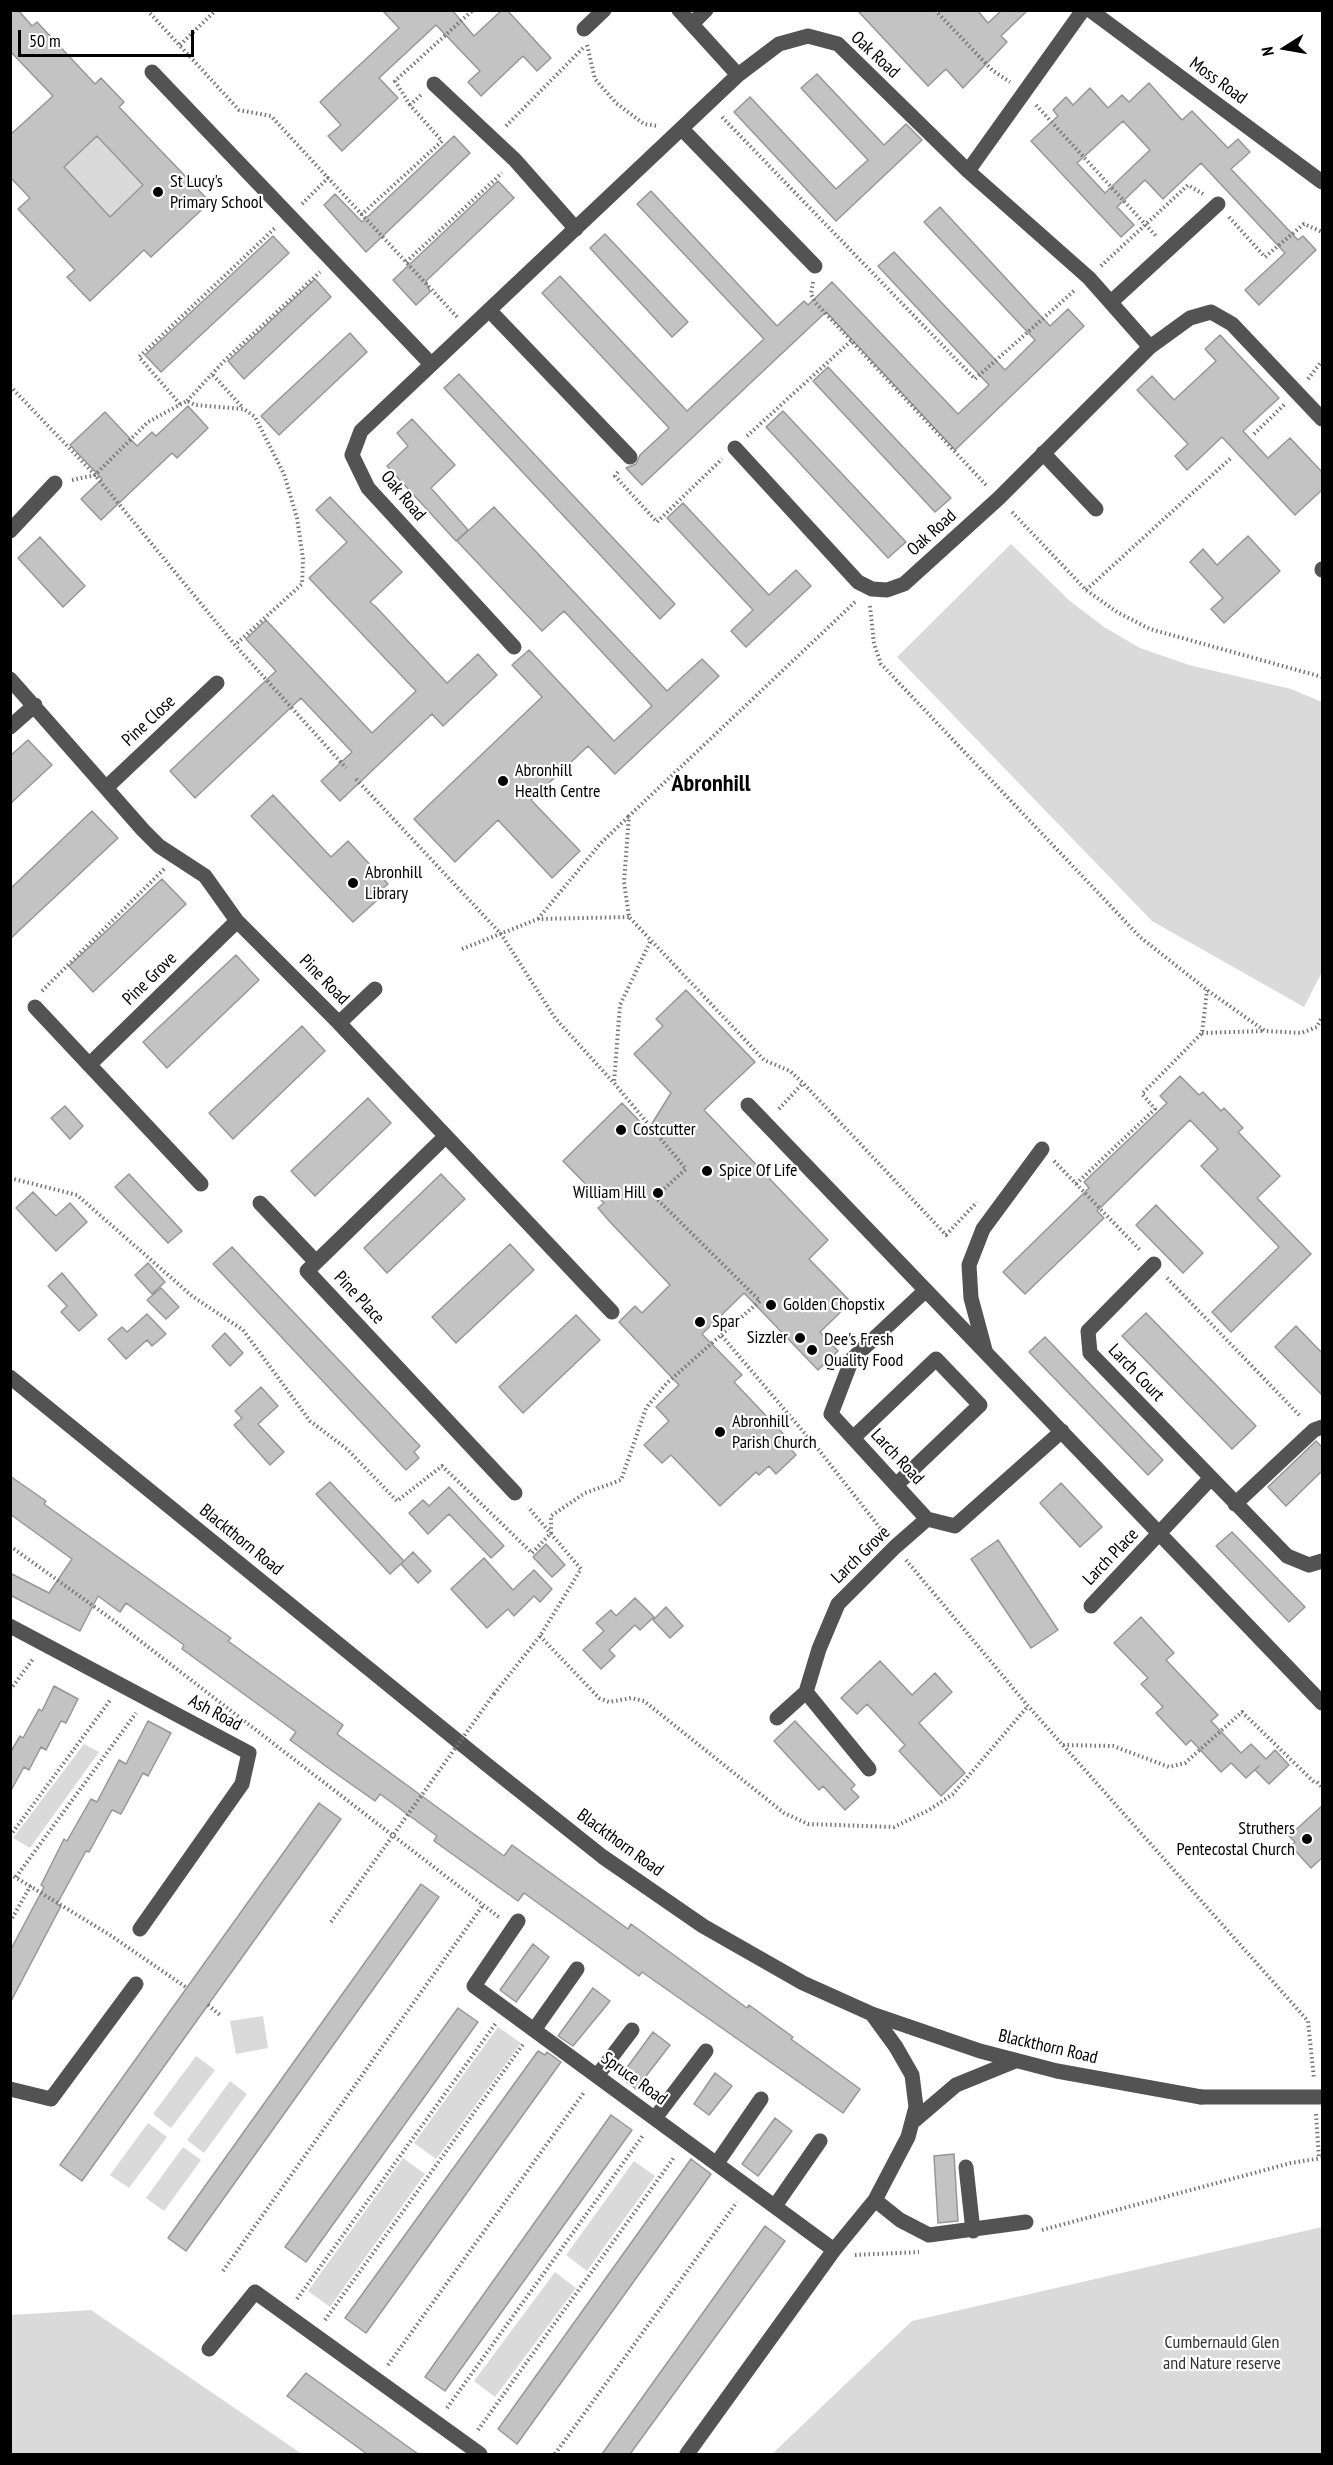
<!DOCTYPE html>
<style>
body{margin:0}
#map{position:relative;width:1333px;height:2465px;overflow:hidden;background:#fff;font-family:"PT Sans Narrow",sans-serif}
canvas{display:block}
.frame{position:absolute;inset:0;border:12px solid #000;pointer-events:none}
.north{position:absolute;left:1255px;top:18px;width:60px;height:60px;-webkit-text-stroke:4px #fff;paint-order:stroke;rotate:259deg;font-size:16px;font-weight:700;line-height:24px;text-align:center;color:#000}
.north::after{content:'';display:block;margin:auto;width:21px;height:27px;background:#000;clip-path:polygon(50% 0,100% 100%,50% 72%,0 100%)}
.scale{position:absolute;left:18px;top:30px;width:176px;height:27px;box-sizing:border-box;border:3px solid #000;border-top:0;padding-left:8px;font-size:18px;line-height:21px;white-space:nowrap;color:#000;-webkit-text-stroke:4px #fff;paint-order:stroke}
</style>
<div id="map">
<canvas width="1333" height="2465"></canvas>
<div class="frame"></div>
<div class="north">N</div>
<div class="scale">50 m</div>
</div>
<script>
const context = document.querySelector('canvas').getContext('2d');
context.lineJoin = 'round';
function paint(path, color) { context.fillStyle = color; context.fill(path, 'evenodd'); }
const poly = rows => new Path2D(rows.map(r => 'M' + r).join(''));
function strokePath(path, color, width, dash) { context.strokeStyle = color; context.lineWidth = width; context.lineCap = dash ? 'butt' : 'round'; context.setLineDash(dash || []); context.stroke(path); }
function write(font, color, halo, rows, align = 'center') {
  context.font = font + ' "PT Sans Narrow",sans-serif'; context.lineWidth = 4.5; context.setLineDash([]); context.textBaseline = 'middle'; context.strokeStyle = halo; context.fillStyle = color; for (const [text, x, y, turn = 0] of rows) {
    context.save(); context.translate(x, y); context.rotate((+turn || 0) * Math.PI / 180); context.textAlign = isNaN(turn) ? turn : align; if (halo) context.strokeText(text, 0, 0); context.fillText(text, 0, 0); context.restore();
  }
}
const green = poly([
 [97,136,143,185,110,217,64,167],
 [1011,544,1070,601,1104,627,1140,648,1189,665,1291,689,1322,702,1322,972,1304,1007,1152,921,897,657],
 [84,1744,99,1752,30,1848,13,1838],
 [263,2016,268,2048,236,2054,230,2021],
 [498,2027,521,2043,436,2159,414,2143],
 [196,2056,215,2070,171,2128,153,2114],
 [230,2081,247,2094,204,2153,187,2140],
 [148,2123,167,2137,129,2188,110,2175],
 [183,2147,201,2160,164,2211,146,2198],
 [403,2158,425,2174,330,2307,308,2291],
 [634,2161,655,2176,587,2271,566,2255],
 [1322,2227,1322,2454,772,2454,912,2321],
 [555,2272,576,2288,495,2397,474,2381],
 [91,2310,302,2454,11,2454,11,2315]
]);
const building = poly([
 [10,10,18,10,32,26,37,22,95,84,101,78,124,102,119,107,210,202,151,257,144,250,90,301,67,277,75,270,18,209,30,198,10,177,10,135,53,96,10,51,10,10],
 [97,136,143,185,110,217,64,167,97,136],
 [382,10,452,10,474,36,502,10,507,10,551,58,537,71,523,56,481,96,468,82,480,71,436,25,379,78,398,98,342,151,328,136,341,125,320,102,399,28,382,10],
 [857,10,977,10,988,23,1002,10,1028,10,1001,36,1007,42,963,88,946,69,928,86,857,10],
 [817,74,884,145,906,124,922,140,836,221,734,112,750,97,836,189,868,160,801,88,817,74],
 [1149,83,1182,120,1192,111,1228,148,1238,139,1250,152,1231,169,1298,240,1303,236,1316,250,1259,305,1245,290,1285,253,1201,163,1163,199,1145,180,1117,207,1134,225,1121,237,1031,141,1058,116,1053,110,1066,97,1073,105,1090,88,1108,108,1122,95,1129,102,1149,83],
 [1123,121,1150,150,1105,193,1077,163,1123,121],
 [454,136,470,153,366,252,324,205,335,194,362,222,454,136],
 [498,181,514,198,426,281,430,292,416,305,393,280,498,181],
 [651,191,777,326,804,301,808,305,832,282,958,414,989,385,878,266,894,252,1005,370,1035,340,924,222,940,207,1050,326,1068,309,1084,326,955,450,826,312,642,485,626,468,636,464,640,455,669,428,542,293,560,276,687,411,764,339,637,204,651,191],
 [605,234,688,322,672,337,590,248,605,234],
 [273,236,289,253,161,372,145,355,273,236],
 [315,279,331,297,244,379,228,361,315,279],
 [350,333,367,352,279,435,261,416,350,333],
 [1220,335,1279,398,1243,431,1268,458,1290,438,1323,473,1323,489,1295,515,1222,437,1187,470,1175,456,1188,444,1137,390,1152,376,1174,400,1216,361,1205,349,1220,335],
 [828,367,951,498,935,512,813,381,828,367],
 [459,374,675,604,660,619,444,388,459,374],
 [188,406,208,428,177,458,172,453,101,520,81,499,102,479,70,445,105,412,137,446,152,432,156,436,188,406],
 [783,411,906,542,888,558,766,427,783,411],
 [412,419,455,465,431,488,468,530,456,541,387,466,408,446,397,433,412,419],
 [330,497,402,572,370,602,376,607,447,683,478,654,497,675,443,726,432,714,340,801,321,781,352,752,301,698,195,798,170,771,276,671,246,639,266,620,372,733,416,691,309,578,347,542,316,510,330,497],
 [683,503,769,595,796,570,811,586,746,647,731,631,753,610,667,518,683,503],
 [494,507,667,691,702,659,719,676,615,774,588,746,531,800,580,851,552,878,498,820,455,862,414,819,542,697,512,665,529,650,614,741,652,706,564,611,542,631,457,541,494,507],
 [1248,536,1280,571,1224,623,1211,609,1223,598,1190,562,1203,549,1217,565,1248,536],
 [40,537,85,586,63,607,18,558,40,537],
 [28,740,52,765,10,804,10,756,28,740],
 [273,795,331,857,348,841,388,884,382,889,385,893,353,922,251,816,273,795],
 [92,811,118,838,10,939,10,889,92,811],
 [162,879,186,904,93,992,69,966,162,879],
 [236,955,259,980,167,1068,143,1042,236,955],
 [686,990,755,1062,704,1110,828,1240,809,1259,851,1302,820,1332,838,1351,818,1370,744,1293,702,1334,742,1375,734,1382,792,1443,789,1447,796,1455,776,1474,769,1466,759,1475,756,1472,720,1506,671,1455,662,1463,644,1445,669,1421,656,1407,679,1385,619,1322,635,1306,642,1313,670,1285,611,1223,598,1208,604,1203,563,1161,622,1103,648,1130,671,1093,634,1054,663,1026,656,1019,686,990],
 [302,1026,325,1051,233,1139,209,1113,302,1026],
 [1180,1076,1199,1095,1203,1092,1221,1111,1224,1108,1243,1128,1238,1132,1280,1176,1257,1198,1311,1254,1231,1332,1212,1312,1279,1247,1201,1166,1218,1149,1190,1120,1097,1211,1104,1218,1025,1294,1003,1272,1089,1188,1084,1182,1167,1103,1160,1096,1180,1076],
 [368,1098,391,1123,315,1196,291,1171,368,1098],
 [65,1106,83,1126,70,1139,51,1118,65,1106],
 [129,1174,182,1231,168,1243,115,1187,129,1174],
 [441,1174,465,1199,387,1273,364,1248,441,1174],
 [33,1192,56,1216,70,1203,87,1222,56,1251,16,1208,33,1192],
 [1156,1205,1203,1253,1183,1273,1136,1225,1156,1205],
 [510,1244,534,1270,456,1343,432,1317,510,1244],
 [232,1247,420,1446,414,1452,419,1458,406,1470,213,1264,232,1247],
 [148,1263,165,1282,152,1294,135,1275,148,1263],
 [62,1273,97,1315,79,1331,61,1312,67,1306,48,1286,62,1273],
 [161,1288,179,1307,166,1319,147,1300,161,1288],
 [1146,1313,1256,1426,1232,1449,1122,1336,1146,1313],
 [147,1314,166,1334,152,1346,147,1340,126,1359,108,1339,122,1327,127,1332,147,1314],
 [576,1315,600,1340,523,1413,499,1387,576,1315],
 [1296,1326,1323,1354,1323,1396,1275,1347,1296,1326],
 [225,1333,243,1353,230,1366,212,1346,225,1333],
 [1045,1337,1163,1460,1148,1475,1029,1352,1045,1337],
 [261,1387,278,1406,258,1424,284,1452,270,1465,234,1425,242,1418,235,1411,261,1387],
 [1316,1441,1323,1448,1323,1470,1286,1506,1268,1487,1316,1441],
 [10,1476,46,1501,44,1504,231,1638,228,1641,343,1725,337,1734,504,1856,512,1845,628,1929,631,1924,747,2008,749,2005,793,2037,791,2039,860,2089,843,2113,642,1972,639,1976,524,1893,518,1901,434,1841,437,1836,380,1794,375,1801,338,1775,290,1740,296,1732,182,1649,184,1645,126,1603,120,1612,98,1596,80,1631,10,1595,10,1573,49,1593,72,1559,10,1514,10,1476],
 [330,1482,404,1561,390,1574,316,1494,330,1482],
 [1061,1483,1102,1527,1080,1547,1040,1503,1061,1483],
 [449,1487,504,1546,491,1558,449,1514,428,1534,409,1513,423,1500,429,1506,449,1487],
 [1232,1532,1305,1607,1289,1622,1216,1546,1232,1532],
 [998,1540,1058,1630,1031,1648,971,1559,998,1540],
 [546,1544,565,1565,552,1577,533,1557,546,1544],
 [413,1552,431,1571,418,1583,401,1564,413,1552],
 [484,1558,513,1590,534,1570,552,1589,540,1602,534,1596,514,1616,508,1609,487,1628,451,1589,484,1558],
 [635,1598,654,1617,640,1630,635,1625,609,1650,615,1656,601,1669,583,1650,604,1631,596,1623,611,1610,616,1616,635,1598],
 [666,1607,683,1626,670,1638,653,1620,666,1607],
 [1141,1617,1174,1653,1166,1660,1218,1715,1211,1721,1241,1753,1251,1744,1266,1759,1275,1750,1289,1765,1269,1784,1255,1770,1259,1766,1246,1778,1231,1763,1221,1772,1191,1740,1186,1745,1156,1713,1163,1707,1141,1684,1148,1678,1114,1643,1141,1617],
 [880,1661,912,1695,935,1673,952,1692,919,1723,965,1773,941,1796,899,1751,905,1745,867,1704,857,1714,841,1698,880,1661],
 [54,1686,78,1699,66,1723,61,1721,46,1750,41,1747,29,1770,24,1767,10,1792,10,1753,20,1736,23,1738,39,1709,42,1711,54,1686],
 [148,1721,171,1733,148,1776,143,1773,121,1814,112,1810,89,1852,86,1851,57,1904,61,1906,10,2003,10,1951,44,1887,41,1885,64,1839,67,1841,91,1799,97,1802,119,1760,126,1764,148,1721],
 [795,1721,855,1785,851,1789,859,1797,845,1810,823,1786,819,1790,774,1741,795,1721],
 [319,1803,341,1819,82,2181,60,2165,319,1803],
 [1323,1805,1323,1857,1311,1868,1291,1846,1295,1842,1289,1836,1323,1805],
 [421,1884,439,1897,186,2251,168,2238,421,1884],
 [533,1944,549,1957,516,2002,500,1990,533,1944],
 [593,1988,610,2001,573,2046,558,2036,593,1988],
 [458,2008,478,2022,306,2262,285,2247,458,2008],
 [653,2032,670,2045,636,2089,620,2077,653,2032],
 [538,2051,545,2055,547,2052,561,2062,366,2333,345,2318,538,2051],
 [715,2073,732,2086,709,2115,694,2104,715,2073],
 [611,2115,632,2130,445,2391,425,2377,611,2115],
 [775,2118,792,2131,758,2176,742,2164,775,2118],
 [954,2154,958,2221,938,2223,934,2156,954,2154],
 [691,2159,711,2174,517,2444,498,2429,691,2159],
 [765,2226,785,2241,630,2454,602,2454,765,2226],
 [306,2373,418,2454,367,2454,287,2396,306,2373]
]);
const path = poly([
 [147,10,239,110,271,116,328,178],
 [935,10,992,70,1010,82],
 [180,45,216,10],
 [587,45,595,79,616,103,644,124,658,126],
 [410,105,395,81,473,10],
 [1036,105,1156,236],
 [722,117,975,379,1076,289],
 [506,126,583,48],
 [302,204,328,178,457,317],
 [361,215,442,141,410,105,422,94],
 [1229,217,1265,257,1304,224,1322,232],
 [406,262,502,173],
 [1101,266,1188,185,1203,194],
 [813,282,811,294,815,302,986,485],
 [213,375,243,408],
 [1308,379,1322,361],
 [10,386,95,475,235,645,346,768],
 [187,401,226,359,320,272],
 [180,404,139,357,276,227],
 [1254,434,1285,404],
 [747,436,851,341],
 [618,472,615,476,657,522,722,459],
 [72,480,95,475,148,422,187,401,195,405,244,409,255,417,284,474,297,518,303,559,302,584,235,645],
 [1012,512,1086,590,1117,612,1150,629,1322,677],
 [1086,590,1232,457],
 [855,602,629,816,624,882,629,917,764,1060,790,1071,803,1083,946,1235,977,1202],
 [870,606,874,644,881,664,1140,937,1207,990,1265,1031,1301,1033,1317,1027,1322,1017],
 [356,779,501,934,555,1018,613,1082],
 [538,919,600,844,629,816],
 [650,942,620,1005,614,1083,686,1169,655,1197,760,1301,721,1335],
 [462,949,538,919,629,917],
 [42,991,164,869],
 [10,1006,14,1004],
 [1202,1033,1264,1031],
 [779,1109,803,1083],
 [1054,1161,1141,1251],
 [10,1178,77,1195,192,1296,243,1330,310,1421,347,1449,397,1501,442,1466,532,1553,551,1533,551,1516,585,1493,621,1480,646,1408,666,1384,721,1335,818,1449,884,1533],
 [1076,1184,1155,1109,1142,1094,1202,1033,1207,990],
 [1167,1278,1301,1417],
 [10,1546,117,1623,500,1918],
 [906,1560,1028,1706,1308,2021,1314,2079],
 [540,1636,599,1698,609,1702,631,1698,644,1701,784,1813,808,1824,894,1827,929,1810,953,1794,1028,1706],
 [10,1690,33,1659],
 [494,1694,540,1636,581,1569,528,1507],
 [1063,1745,1113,1746,1169,1767,1185,1763,1242,1712,1316,1784],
 [1317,1782,1322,1787],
 [10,1836,111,1699],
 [10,1874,110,1935,187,1988],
 [16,1877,136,1713],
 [10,1922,31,1885],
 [208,2005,220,2015],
 [1316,2114,1319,2158],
 [1042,2230,1291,2163,1322,2158],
 [855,2255,919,2252],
 [223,2271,483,1905],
 [297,2299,496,2023],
 [325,2320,524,2043],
 [388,2365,585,2091],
 [447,2408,644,2134],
 [478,2430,675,2156],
 [555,2454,737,2202]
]);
const minor = poly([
 [679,10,738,75],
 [1090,10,1322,182],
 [693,23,706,10],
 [584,29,604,10],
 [152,72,430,363],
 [434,84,515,160,576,229],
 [682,129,815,266],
 [968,171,1083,10],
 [1111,302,1218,204],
 [489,310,630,457],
 [735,448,858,582,872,589,887,590,904,584,999,498,1150,347,1190,318,1211,312,1232,324,1322,419],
 [1043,453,1096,509],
 [10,531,55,483],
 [1322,570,1322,569],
 [514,647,368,488,352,455,361,431,738,75,779,44,808,36,838,44,968,171,1089,278,1150,347],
 [10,679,143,830,159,846,205,876,237,921,339,1023,612,1312],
 [10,727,35,705],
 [108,786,217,683],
 [35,1007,201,1184],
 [339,1023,375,989],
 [89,1065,237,921],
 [748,1105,1322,1703],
 [446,1136,307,1271,515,1493],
 [260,1203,316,1262],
 [1154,1264,1088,1331,1090,1353,1287,1556,1309,1565,1322,1561],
 [926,1290,852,1359,831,1414,927,1519,955,1526,1062,1431],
 [985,1350,971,1298,969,1265,983,1229,1042,1149],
 [10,1377,486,1764,603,1857,703,1926,803,1983,872,2014,910,2027,980,2051,1057,2071,1201,2097],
 [853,1438,936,1359,980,1405,896,1485],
 [1235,1504,1314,1430,1322,1427],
 [1091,1606,1210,1479],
 [10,1626,249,1753,242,1784,140,1929],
 [806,1692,869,1769],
 [777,1718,806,1692,819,1649,838,1604,895,1547,927,1519],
 [518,1921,474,1986,834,2250],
 [534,2030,577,1969],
 [597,2076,632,2030],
 [10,2089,51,2099,136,1984],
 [655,2118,706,2051],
 [915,2120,956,2085,1015,2061],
 [717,2163,761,2099],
 [966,2167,973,2231],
 [875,2200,900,2220,929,2235,1026,2222],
 [775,2206,820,2141],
 [209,2349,255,2292,480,2454],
 [687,2454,834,2250,875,2200,908,2137,916,2107,912,2075,896,2047,872,2014]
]);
const pathBridge = poly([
 [331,1922,494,1694]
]);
const minorBridge = poly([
 [1201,2097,1322,2097]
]);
const markers = [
 [158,192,6,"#000"],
 [503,781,6,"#000"],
 [353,883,6,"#000"],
 [621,1130,6,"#000"],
 [707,1171,6,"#000"],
 [658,1193,6,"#000"],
 [771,1305,6,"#000"],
 [700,1322,6,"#000"],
 [800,1338,6,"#000"],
 [812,1350,6,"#000"],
 [720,1432,6,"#000"],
 [1307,1839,6,"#000"]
];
const streetNames = [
 ["Oak Road",875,55,43],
 ["Moss Road",1218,81,36],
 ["Oak Road",403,496,50],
 ["Oak Road",932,533,-42],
 ["Pine Close",149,721,-43],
 ["Pine Grove",150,979,-44],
 ["Pine Road",324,980,45],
 ["Pine Place",359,1298,47],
 ["Larch Court",1136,1373,46],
 ["Larch Road",897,1457,47],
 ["Blackthorn Road",241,1540,39],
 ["Larch Grove",861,1555,-44],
 ["Larch Place",1111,1557,-46],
 ["Ash Road",215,1713,28],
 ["Blackthorn Road",620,1843,36],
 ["Blackthorn Road",1048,2047,13],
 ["Spruce Road",634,2079,36]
];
const poiNames = [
 ["St Lucy's",170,182],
 ["Primary School",170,203],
 ["Abronhill",515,771],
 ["Health Centre",515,792],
 ["Abronhill",365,873],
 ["Library",365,894],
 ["Costcutter",633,1130],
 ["Spice Of Life",719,1171],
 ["William Hill",646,1193,"right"],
 ["Golden Chopstix",783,1305],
 ["Spar",712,1322],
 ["Sizzler",788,1338,"right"],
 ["Dee's Fresh",824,1340],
 ["Quality Food",824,1361],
 ["Abronhill",732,1422],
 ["Parish Church",732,1443],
 ["Struthers",1295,1829,"right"],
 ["Pentecostal Church",1295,1850,"right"]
];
const parkNames = [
 ["Cumbernauld Glen",1222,2343],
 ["and Nature reserve",1222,2364]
];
const districtNames = [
 ["Abronhill",711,784]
];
paint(green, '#dadada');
paint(building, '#c3c3c3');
strokePath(building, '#979797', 1.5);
strokePath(path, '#757575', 4, [1.5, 3]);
strokePath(minor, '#535353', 15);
strokePath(pathBridge, '#757575', 4, [1.5, 3]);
strokePath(minorBridge, '#535353', 15);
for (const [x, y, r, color] of markers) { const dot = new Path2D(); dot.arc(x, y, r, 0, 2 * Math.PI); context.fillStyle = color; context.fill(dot); strokePath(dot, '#fff', 2); }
write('18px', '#000', '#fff', streetNames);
write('18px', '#000', '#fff', poiNames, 'left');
write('18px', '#313131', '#fff', parkNames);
write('bold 24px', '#000', '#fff', districtNames);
</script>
